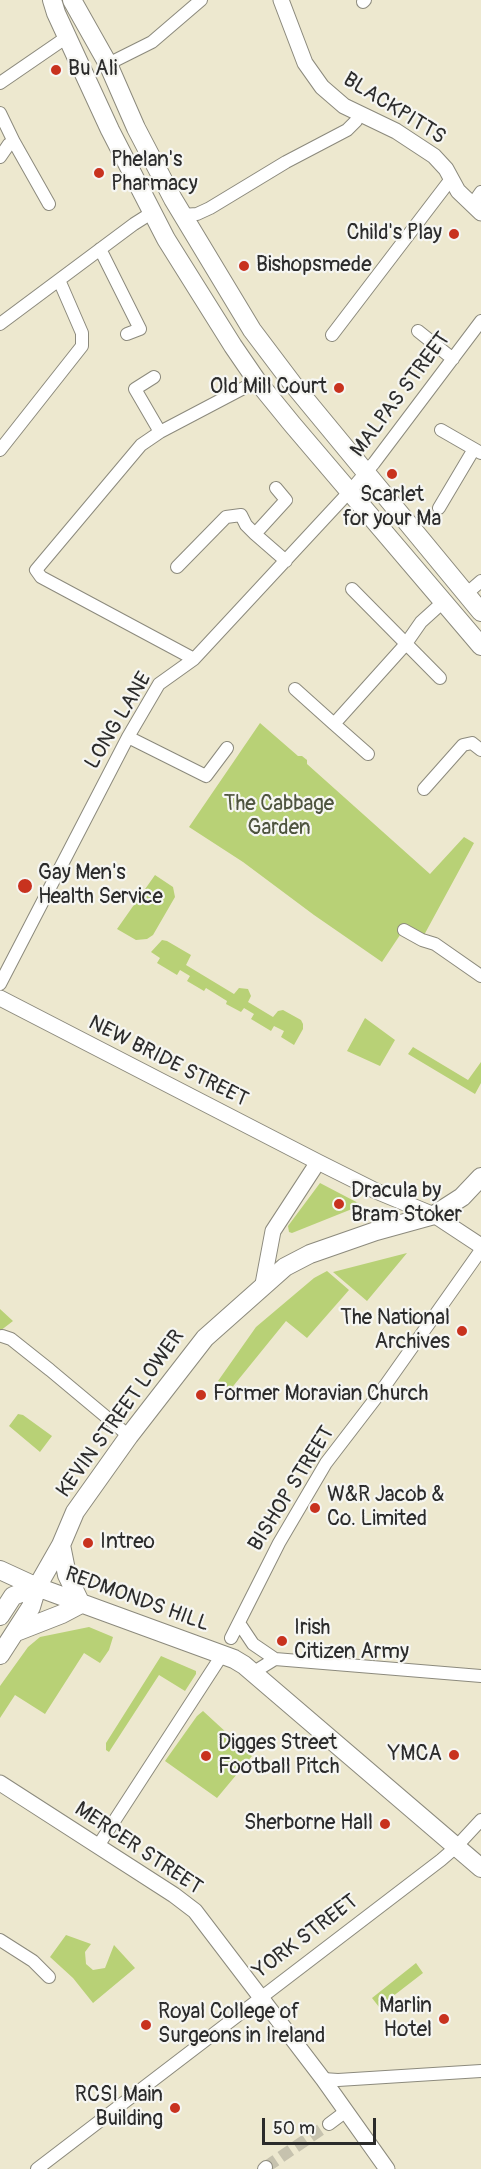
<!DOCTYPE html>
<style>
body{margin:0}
#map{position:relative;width:481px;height:2169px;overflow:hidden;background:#ede8cf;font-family:Pangolin,sans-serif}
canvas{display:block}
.scale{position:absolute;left:262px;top:2118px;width:114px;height:27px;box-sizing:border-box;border:3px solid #2b2b2b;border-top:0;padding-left:8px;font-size:18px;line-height:21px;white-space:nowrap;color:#2b2b2b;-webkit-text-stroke:4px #f6f6f2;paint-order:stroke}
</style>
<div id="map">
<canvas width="481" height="2169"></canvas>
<div class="scale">50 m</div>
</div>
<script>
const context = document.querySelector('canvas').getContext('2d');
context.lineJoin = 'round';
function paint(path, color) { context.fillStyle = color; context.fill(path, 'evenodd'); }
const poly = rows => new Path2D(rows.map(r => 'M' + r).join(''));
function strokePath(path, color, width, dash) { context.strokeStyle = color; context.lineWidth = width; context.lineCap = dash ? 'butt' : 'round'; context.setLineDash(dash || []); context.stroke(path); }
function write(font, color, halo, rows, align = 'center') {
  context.font = font + ' Pangolin,sans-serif'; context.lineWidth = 4.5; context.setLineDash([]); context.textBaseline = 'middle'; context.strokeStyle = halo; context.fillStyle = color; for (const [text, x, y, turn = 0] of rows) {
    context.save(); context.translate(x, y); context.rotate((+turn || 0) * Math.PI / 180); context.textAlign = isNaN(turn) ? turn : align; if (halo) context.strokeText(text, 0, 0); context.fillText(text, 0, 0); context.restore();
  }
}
const green = poly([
 [260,723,298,756,302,756,307,760,307,764,430,874,464,837,474,843,423,937,406,926,382,962,314,915,243,862,189,827],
 [155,875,173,887,175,897,153,935,147,939,136,940,117,929],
 [162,940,167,941,191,955,186,965,234,994,239,988,248,989,251,996,248,1002,273,1017,278,1011,283,1010,301,1020,303,1024,303,1029,294,1045,281,1037,284,1031,274,1026,271,1031,251,1019,254,1014,244,1008,241,1012,226,1004,227,1001,206,988,204,991,187,981,190,976,180,970,177,975,157,963,160,958,151,952],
 [365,1018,395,1040,380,1066,347,1051],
 [413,1047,468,1080,481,1062,481,1083,475,1094,408,1054],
 [320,1183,362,1205,292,1233,289,1232,288,1226],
 [407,1253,367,1301,333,1272],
 [327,1271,349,1290,307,1338,286,1321,230,1390,218,1381,256,1327,314,1278],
 [0,1309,13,1321,0,1331],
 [18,1414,23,1415,52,1436,40,1452,9,1426],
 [89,1627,113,1637,109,1650,100,1663,84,1653,45,1714,15,1695,0,1718,0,1686,28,1647,40,1637],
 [161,1656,196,1671,196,1674,185,1691,159,1675,109,1752,106,1750,106,1743],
 [203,1711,252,1756,217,1798,165,1761,197,1716],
 [66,1935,91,1944,85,1952,86,1964,93,1970,105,1968,114,1945,135,1968,93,2003,73,1978,50,1957],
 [416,1963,423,1973,379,2007,372,1998]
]);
const minorTunnel = poly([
 [266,2167,329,2124]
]);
const minor = poly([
 [363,2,365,0],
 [108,64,152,42,201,0],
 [0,83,67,37],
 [0,113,14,142],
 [0,157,9,144,14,142,49,204],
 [472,205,481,192],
 [182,215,197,214,210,208,286,162,347,130,356,121,359,113],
 [100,249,140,329,127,334],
 [0,324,134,224,153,212],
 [418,331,453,359],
 [332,335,451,179],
 [154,377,135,389,160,432],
 [441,430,481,453],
 [0,450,82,346,82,333,59,280],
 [439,508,474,449],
 [255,534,286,500,276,488],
 [177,567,226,517,241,515,246,525,255,534,286,561],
 [352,589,440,678],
 [466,594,481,581],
 [194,659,41,577,36,570,141,445,160,432,257,381],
 [295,689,334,724],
 [128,737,206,776,227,748],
 [368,754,334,724,405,645,421,622,442,603],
 [424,789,463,745,472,743,481,750],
 [404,930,422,940,435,944,481,976],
 [0,984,128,737,159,684,194,659,350,491,374,463,481,321],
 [2,1336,11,1339,50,1370,129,1436],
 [239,1623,253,1644,275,1659,481,1676],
 [231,1638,279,1543,326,1463,382,1390,481,1250],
 [254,1672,275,1659],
 [98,1846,222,1655],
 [0,1940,33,1961,49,1977],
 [323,2079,338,2080,481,2071],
 [329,2124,345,2112],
 [37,2169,441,1860,456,1847,481,1820],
 [264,2169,266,2167]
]);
const tertiary = poly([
 [281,0,305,63,322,87,344,106,396,131,434,156,446,169,458,191,481,213],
 [0,998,318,1162,376,1191,434,1215,481,1246],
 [263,1284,273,1231,318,1162],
 [0,1783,174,1895,195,1911,323,2079,387,2169]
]);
const secondary = poly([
 [52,0,56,13,110,130,166,239,233,346,257,381,292,424,481,646],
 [72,0,108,64,136,128,173,199,252,330,292,383,481,612],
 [61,1545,67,1575,81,1604],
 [0,1570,37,1587,234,1659,244,1665,481,1868],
 [0,1616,13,1596,37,1587],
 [16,1632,62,1614,81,1604],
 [0,1655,31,1607,37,1587,61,1545,75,1512,129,1436,205,1338,285,1267,310,1254,376,1231,434,1215,462,1197,481,1177]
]);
const markers = [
 [56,70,6,"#c8321e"],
 [99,173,6,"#c8321e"],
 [454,234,6,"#c8321e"],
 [244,266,6,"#c8321e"],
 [339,388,6,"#c8321e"],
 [392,474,6,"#c8321e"],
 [25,886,8,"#c8321e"],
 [339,1204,6,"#c8321e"],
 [462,1331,6,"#c8321e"],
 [201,1395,6,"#c8321e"],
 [315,1508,6,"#c8321e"],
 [88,1543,6,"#c8321e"],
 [282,1641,6,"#c8321e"],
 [454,1755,6,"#c8321e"],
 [206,1756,6,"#c8321e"],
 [385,1824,6,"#c8321e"],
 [444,2019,6,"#c8321e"],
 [146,2025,6,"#c8321e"],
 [175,2108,6,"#c8321e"]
];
const poiNames = [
 ["Bu Ali",68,70],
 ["Phelan's",111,161],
 ["Pharmacy",111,185],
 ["Child's Play",442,234,"right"],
 ["Bishopsmede",256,266],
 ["Old Mill Court",327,388,"right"],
 ["Scarlet",392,496,"center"],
 ["for your Ma",392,520,"center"],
 ["Gay Men's",38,874],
 ["Health Service",38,898],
 ["Dracula by",351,1192],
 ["Bram Stoker",351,1216],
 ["The National",450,1319,"right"],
 ["Archives",450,1343,"right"],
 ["Former Moravian Church",213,1395],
 ["W&R Jacob &",327,1496],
 ["Co. Limited",327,1520],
 ["Intreo",100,1543],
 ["Irish",294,1629],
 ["Citizen Army",294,1653],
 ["Digges Street",218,1744],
 ["Football Pitch",218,1768],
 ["YMCA",442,1755,"right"],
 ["Sherborne Hall",373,1824,"right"],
 ["Marlin",432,2007,"right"],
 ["Hotel",432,2031,"right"],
 ["Royal College of",158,2013],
 ["Surgeons in Ireland",158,2037],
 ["RCSI Main",163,2096,"right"],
 ["Building",163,2120,"right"]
];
const streetNames = [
 ["BLACKPITTS",394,109,32],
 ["MALPAS STREET",401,395,-53],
 ["LONG LANE",119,721,-59],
 ["NEW BRIDE STREET",168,1062,27],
 ["KEVIN STREET LOWER",121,1414,-54],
 ["BISHOP STREET",292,1489,-58],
 ["REDMONDS HILL",137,1600,20],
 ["MERCER STREET",138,1849,34],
 ["YORK STREET",306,1937,-37]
];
const parkNames = [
 ["The Cabbage",279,805],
 ["Garden",279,829]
];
paint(green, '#b8d176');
strokePath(minorTunnel, '#c6c2ae', 12, [12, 6]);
strokePath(minor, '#8c8a7d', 14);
strokePath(tertiary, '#8c8a7d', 17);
strokePath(secondary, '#8c8a7d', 20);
strokePath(minor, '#fff', 12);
strokePath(tertiary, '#fff', 15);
strokePath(secondary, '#fff', 18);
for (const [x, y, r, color] of markers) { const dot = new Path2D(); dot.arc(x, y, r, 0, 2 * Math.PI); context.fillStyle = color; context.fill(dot); strokePath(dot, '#f6f6f2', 2); }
write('21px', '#2b2b2b', '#f6f6f2', poiNames, 'left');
write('21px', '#2b2b2b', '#f6f6f2', streetNames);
write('21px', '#4e543e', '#f6f6f2', parkNames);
</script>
